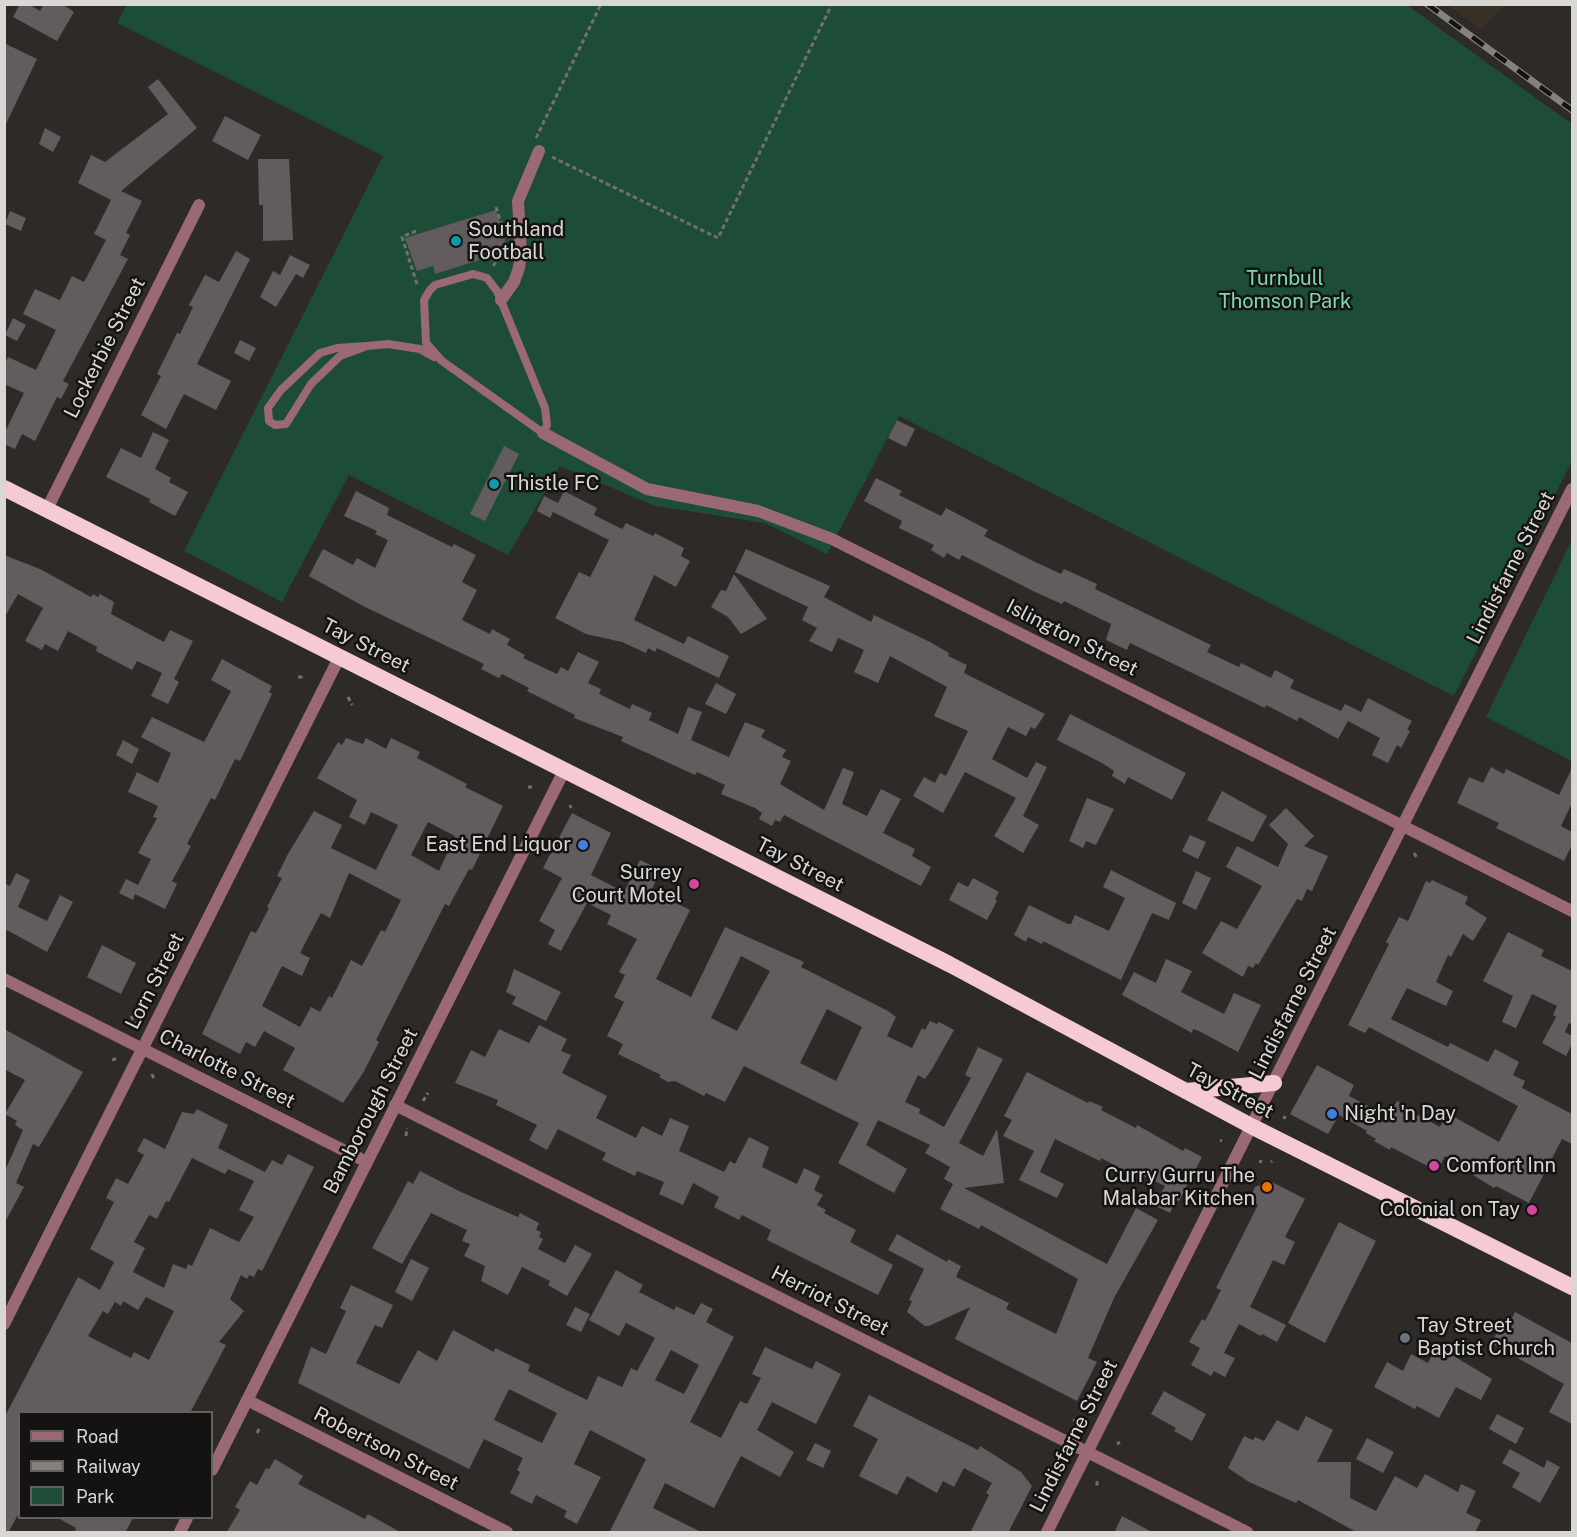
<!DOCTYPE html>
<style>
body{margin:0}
#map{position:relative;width:1577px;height:1537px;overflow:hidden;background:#2e2a27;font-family:"Public Sans",sans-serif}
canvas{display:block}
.frame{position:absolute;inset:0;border:6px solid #d9d7d4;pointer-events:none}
.legend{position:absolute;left:18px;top:1411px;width:195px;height:108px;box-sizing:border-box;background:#151312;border:2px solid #636160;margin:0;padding:8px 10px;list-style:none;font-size:18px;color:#d9d7d4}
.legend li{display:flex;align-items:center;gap:12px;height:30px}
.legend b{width:30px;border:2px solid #636160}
</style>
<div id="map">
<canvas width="1577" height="1537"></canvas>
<div class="frame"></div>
<ul class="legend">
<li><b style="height:8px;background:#9b6973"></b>Road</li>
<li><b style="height:8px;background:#84817e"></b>Railway</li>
<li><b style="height:16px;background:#1d4d37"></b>Park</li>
</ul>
</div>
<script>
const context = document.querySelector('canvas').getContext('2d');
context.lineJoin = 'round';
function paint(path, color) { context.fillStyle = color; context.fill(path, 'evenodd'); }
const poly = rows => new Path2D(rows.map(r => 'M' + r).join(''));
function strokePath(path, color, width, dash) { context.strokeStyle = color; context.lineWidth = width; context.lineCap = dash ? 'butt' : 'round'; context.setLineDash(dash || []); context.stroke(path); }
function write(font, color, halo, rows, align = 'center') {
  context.font = font + ' "Public Sans",sans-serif'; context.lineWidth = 5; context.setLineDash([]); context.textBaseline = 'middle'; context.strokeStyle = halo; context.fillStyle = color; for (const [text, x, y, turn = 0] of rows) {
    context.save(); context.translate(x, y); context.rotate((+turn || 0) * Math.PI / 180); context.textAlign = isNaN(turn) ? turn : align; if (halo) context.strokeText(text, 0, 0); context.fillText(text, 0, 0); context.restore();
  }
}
const built = poly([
 [1448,5,1505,5,1481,29]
]);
const green = poly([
 [127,4,1407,5,1572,124,1572,461,1454,696,899,416,827,554,765,523,655,506,560,466,508,555,349,475,282,602,184,551,383,156,117,23],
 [1572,540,1572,761,1486,717]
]);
const building = poly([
 [20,4,28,4,40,11,44,4,62,4,74,12,57,41,13,17],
 [4,43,37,59,4,128],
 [158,79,197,128,121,191,142,201,126,233,130,235,120,255,128,259,63,381,69,384,61,399,57,397,35,441,22,434,15,449,4,444,4,434,24,393,4,384,4,365,8,357,36,370,56,330,23,314,35,289,60,300,72,276,84,282,106,240,94,234,111,200,78,183,91,155,105,162,168,114,148,87],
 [225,116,261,135,248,160,212,141],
 [45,128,61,137,53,152,39,144],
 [258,159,289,159,293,240,263,241,263,205,259,205],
 [496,210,506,244,477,254,479,260,435,274,433,266,417,271,405,238],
 [10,211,26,218,21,231,5,224],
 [236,251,250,259,197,364,231,381,216,410,184,394,166,429,141,415,161,376,157,374,177,333,180,334,193,307,189,305,205,275,219,282],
 [290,255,310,265,303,278,296,274,276,307,260,297,273,271,280,275],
 [13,318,26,325,17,341,5,335],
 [240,340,256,348,249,361,234,353],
 [897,420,915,429,906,447,888,438],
 [153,432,169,440,155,469,171,478,169,482,188,492,175,516,149,502,150,499,106,477,121,448,141,458],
 [504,446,519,454,485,521,470,514],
 [876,478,902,491,899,495,941,516,946,508,988,530,984,536,1031,560,1061,574,1064,569,1097,584,1095,589,1211,645,1207,652,1239,667,1241,663,1271,678,1275,670,1294,680,1290,688,1341,711,1345,704,1361,712,1368,698,1412,721,1407,730,1410,731,1401,748,1397,745,1388,763,1372,755,1380,738,1348,721,1338,739,1299,717,1297,721,1266,705,1265,708,1130,643,1127,650,1106,640,1111,624,1064,601,1062,604,1035,592,962,555,959,560,947,553,944,558,931,550,934,545,899,528,902,521,864,501],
 [356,491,389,508,387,515,452,547,454,544,476,555,462,582,477,590,462,620,490,634,492,629,510,639,507,645,525,655,523,658,557,674,561,667,568,671,578,652,599,662,588,683,601,689,599,694,630,709,632,704,652,713,649,720,678,734,688,707,702,712,691,740,729,757,745,722,765,730,761,737,786,750,782,757,791,761,780,784,824,810,843,768,854,772,842,804,867,816,881,789,901,799,883,833,915,849,912,856,931,867,921,886,784,815,780,822,775,820,772,826,759,819,762,813,755,808,721,794,725,785,697,772,695,775,621,741,623,737,574,718,575,715,527,691,529,688,502,674,499,678,481,669,484,664,363,606,309,576,323,549,353,565,357,558,375,568,388,540,375,534,377,531,344,516],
 [564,491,597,508,594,515,622,529,626,523,653,536,655,533,684,548,681,556,690,561,676,587,654,575,634,620,684,644,688,636,729,656,719,678,657,648,655,652,648,648,646,653,622,642,586,634,555,618,579,572,590,577,609,540,553,512,550,518,537,511,544,496,558,503],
 [746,549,830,586,824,597,871,622,874,615,930,642,949,653,948,656,967,665,964,673,1045,714,1035,729,1031,727,1026,736,1008,727,992,759,1027,778,1036,762,1047,767,1023,816,1039,825,1023,853,994,836,1016,798,965,772,943,813,913,796,924,777,935,783,940,773,946,776,968,731,934,716,947,687,890,656,878,683,854,672,864,650,838,638,832,652,809,641,817,628,802,620,808,607,735,572],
 [4,555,40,569,91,597,93,594,98,597,100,594,114,602,111,614,164,642,170,630,193,641,174,679,179,682,168,704,151,696,162,673,137,661,132,670,96,651,97,647,68,631,58,651,45,644,42,650,25,641,43,608,18,594,4,618],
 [734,574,767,619,741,634,728,617,711,607,721,590,726,591],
 [222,659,272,686,269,692,272,694,240,761,235,759,215,800,211,798,187,844,191,846,172,881,177,884,165,909,135,894,133,900,119,893,126,879,138,885,151,859,138,853,157,818,153,817,158,806,128,792,137,772,158,783,171,753,141,737,152,717,204,742,231,691,211,680],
 [716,683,736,694,726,714,705,704],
 [1070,714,1186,773,1172,800,1128,777,1125,784,1112,776,1114,771,1102,763,1057,740],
 [346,738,363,744,366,738,386,749,391,738,420,752,417,758,467,784,465,787,503,806,472,870,469,869,449,906,445,904,376,1040,379,1042,363,1073,343,1103,283,1070,295,1048,264,1031,255,1047,246,1042,240,1054,202,1034,251,931,256,933,269,908,267,907,282,878,277,876,288,854,314,811,342,825,331,848,376,870,398,825,371,812,365,825,349,817,357,800,317,778,338,742,342,745],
 [428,822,455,836,439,871,411,855],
 [349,873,401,900,385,932,381,930,362,966,351,960,332,998,329,996,320,1012,311,1007,300,1027,262,1006,282,966,302,976,310,958,300,953,321,913,330,918],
 [123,740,139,749,132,764,116,755],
 [1491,767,1504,774,1506,769,1559,795,1572,768,1572,803,1561,826,1572,832,1572,845,1564,861,1496,828,1499,823,1457,803,1469,777,1483,783],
 [1222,791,1267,816,1253,842,1207,820],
 [1087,798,1114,809,1096,845,1086,841,1083,848,1069,841],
 [1286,808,1314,836,1304,846,1328,856,1312,891,1307,889,1302,901,1297,899,1258,965,1256,963,1253,968,1248,966,1243,977,1202,953,1221,921,1237,929,1262,886,1226,867,1237,846,1278,867,1288,844,1269,825],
 [572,813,611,833,591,875,624,892,640,860,661,870,651,891,690,910,656,979,691,997,725,927,804,962,801,967,888,1011,896,1017,887,1036,912,1048,922,1028,925,1030,930,1021,937,1024,939,1022,954,1030,932,1069,925,1079,918,1075,905,1102,920,1109,919,1113,944,1127,971,1078,965,1075,978,1047,1003,1059,959,1143,983,1156,997,1129,1004,1183,964,1188,1107,1264,1136,1208,1158,1220,1114,1298,1088,1358,1097,1362,1077,1401,955,1339,970,1307,929,1326,925,1326,907,1312,912,1301,909,1300,924,1269,888,1250,897,1234,947,1262,948,1259,961,1266,956,1277,1009,1303,1006,1309,1056,1334,1078,1279,981,1225,979,1229,940,1209,953,1184,944,1179,950,1167,925,1153,930,1145,878,1120,866,1145,907,1169,894,1193,838,1163,859,1123,744,1066,725,1102,706,1093,704,1096,675,1081,668,1082,659,1077,661,1075,618,1054,623,1044,607,1036,624,1002,614,997,625,975,619,972,637,939,607,924,611,915,587,903,561,951,548,944,555,930,539,921,562,878,543,868],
 [741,956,770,971,737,1031,711,1018],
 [827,1009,862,1027,836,1081,800,1063],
 [1190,835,1206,842,1198,859,1182,851],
 [1111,870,1176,903,1169,920,1152,913,1121,980,1043,941,1042,944,1028,937,1026,942,1014,935,1029,905,1068,924,1071,924,1075,915,1109,931,1125,898,1103,887],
 [1196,871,1211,878,1196,910,1182,903],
 [16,873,30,880,18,907,47,921,60,895,73,902,47,952,7,930,4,935,4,883,10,886],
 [973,878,999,892,995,899,997,901,987,920,949,900,958,882,968,887],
 [1432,880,1468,897,1465,904,1487,918,1473,941,1463,934,1451,957,1448,955,1436,982,1453,991,1446,1006,1407,988,1391,1019,1448,1047,1450,1043,1488,1062,1495,1049,1519,1062,1513,1075,1525,1081,1522,1088,1572,1114,1572,1144,1562,1139,1529,1203,1496,1186,1494,1188,1473,1175,1475,1172,1445,1156,1437,1171,1391,1147,1390,1150,1374,1141,1376,1139,1366,1133,1367,1131,1339,1115,1328,1134,1290,1114,1317,1065,1354,1085,1349,1096,1377,1111,1381,1105,1392,1110,1397,1101,1411,1108,1410,1111,1440,1127,1447,1113,1499,1142,1518,1106,1369,1027,1365,1033,1348,1025,1389,944,1386,942,1399,917,1408,921,1426,881,1430,883],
 [1508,932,1544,950,1541,956,1572,971,1572,1025,1569,1023,1565,1032,1572,1036,1572,1044,1566,1056,1542,1043,1556,1017,1553,1015,1557,1006,1532,994,1516,1028,1502,1022,1513,996,1483,981],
 [102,945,136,963,121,994,87,977],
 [1166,959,1192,971,1181,992,1224,1014,1234,993,1261,1005,1238,1052,1199,1031,1193,1029,1192,1033,1122,995,1134,972,1156,983],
 [514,969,561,992,546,1021,512,1004,516,997,506,992],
 [539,1025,567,1039,561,1051,571,1055,562,1073,607,1096,596,1118,636,1138,642,1126,662,1136,670,1118,689,1126,679,1151,724,1172,730,1161,735,1164,749,1137,769,1147,762,1167,797,1184,804,1168,820,1176,814,1190,823,1195,817,1205,826,1210,824,1213,856,1230,850,1242,893,1265,878,1295,767,1240,771,1230,742,1215,739,1220,714,1207,719,1197,693,1183,683,1205,659,1194,664,1182,637,1171,635,1176,602,1160,606,1153,558,1129,547,1150,529,1140,537,1125,496,1105,498,1100,455,1083,471,1050,485,1057,499,1029,529,1043],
 [4,1029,83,1072,39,1147,33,1144,16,1183,24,1187,4,1224,4,1173,23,1130,15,1125,17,1121,5,1114,25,1080,4,1069],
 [1027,1072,1088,1103,1089,1101,1103,1107,1101,1110,1136,1128,1137,1125,1183,1151,1185,1148,1202,1157,1179,1201,1176,1200,1170,1213,1154,1205,1165,1186,1133,1171,1131,1174,1101,1158,1100,1161,1055,1139,1040,1172,1064,1184,1057,1198,1019,1180,1034,1151,1003,1136,1012,1120,1004,1116],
 [197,1109,228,1125,218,1148,265,1172,272,1160,282,1165,288,1154,314,1167,262,1271,258,1269,254,1277,249,1275,247,1279,241,1275,230,1299,244,1311,219,1342,226,1345,190,1413,20,1413,20,1511,8,1533,4,1533,4,1418,78,1277,100,1290,114,1262,90,1249,114,1202,106,1198,116,1178,128,1184,144,1155,137,1151,144,1138,165,1149,182,1112,194,1114],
 [192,1158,225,1174,228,1169,254,1181,239,1210,254,1217,239,1242,210,1228,192,1266,188,1264,186,1269,173,1264,164,1288,133,1272,145,1248,134,1242,149,1215,157,1219,166,1201,169,1202],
 [146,1297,174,1311,149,1360,134,1352,131,1358,88,1336,103,1311,108,1314,115,1302,121,1306,123,1301,138,1310],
 [420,1171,461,1192,518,1217,520,1213,539,1223,536,1230,541,1232,539,1237,543,1239,538,1249,565,1263,575,1245,592,1254,567,1296,548,1285,550,1281,522,1267,508,1295,481,1281,485,1266,464,1256,470,1244,462,1241,467,1230,431,1213,402,1264,372,1248,408,1181,413,1184],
 [1270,1181,1305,1199,1285,1237,1295,1242,1284,1265,1273,1260,1250,1307,1286,1325,1277,1342,1262,1334,1261,1336,1239,1324,1224,1353,1235,1358,1225,1377,1214,1371,1211,1376,1191,1365,1200,1348,1189,1342,1202,1319,1205,1321,1221,1290,1216,1288,1258,1205,1249,1200,1255,1187],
 [1339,1222,1376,1241,1325,1343,1288,1323],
 [411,1259,429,1268,412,1301,395,1292],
 [616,1270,643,1285,639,1292,674,1310,676,1306,694,1315,701,1303,713,1309,706,1322,734,1337,690,1422,721,1438,740,1401,747,1404,761,1378,752,1374,765,1347,812,1369,816,1361,841,1374,816,1424,772,1402,757,1430,794,1452,780,1477,741,1456,714,1508,665,1483,653,1508,703,1533,609,1533,646,1459,590,1430,574,1464,601,1477,577,1524,564,1517,567,1511,536,1495,532,1504,510,1493,520,1472,517,1470,523,1458,484,1439,469,1469,298,1383,311,1347,326,1354,346,1311,340,1308,351,1285,393,1305,382,1328,375,1325,356,1363,399,1384,418,1350,437,1361,453,1330,494,1352,495,1348,530,1365,528,1371,587,1400,598,1376,622,1387,631,1368,637,1371,655,1338,626,1323,619,1336,589,1320],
 [671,1350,699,1365,684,1394,655,1380],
 [509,1389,557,1413,542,1443,494,1420],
 [575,1307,590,1314,581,1332,566,1325],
 [1515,1312,1572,1343,1572,1424,1549,1412,1564,1384,1491,1343,1507,1315,1512,1318],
 [1437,1346,1492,1379,1481,1400,1456,1387,1439,1418,1417,1406,1415,1409,1374,1387,1387,1362,1403,1371,1411,1354,1428,1363],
 [1164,1391,1206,1414,1192,1441,1174,1431,1176,1428,1151,1414],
 [869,1395,978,1450,980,1446,1021,1472,1032,1486,1008,1533,970,1533,989,1495,986,1493,992,1483,964,1468,954,1487,943,1481,937,1493,907,1476,897,1495,859,1476,878,1439,853,1426],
 [1497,1414,1524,1428,1516,1444,1489,1429],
 [1306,1416,1333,1430,1317,1462,1351,1462,1350,1498,1376,1511,1395,1476,1417,1488,1425,1474,1458,1492,1461,1484,1476,1491,1466,1513,1481,1520,1475,1533,1358,1533,1298,1500,1296,1503,1249,1482,1228,1468,1244,1436,1253,1440,1255,1437,1264,1441,1277,1420,1298,1431],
 [1367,1438,1394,1452,1383,1473,1356,1459],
 [815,1443,831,1451,823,1468,806,1460],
 [1510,1449,1544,1468,1547,1460,1560,1467,1540,1503,1512,1487,1520,1473,1502,1463],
 [275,1459,303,1476,298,1484,365,1519,368,1514,402,1533,226,1533,240,1510,235,1507,250,1481,257,1485,266,1468,269,1469],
 [1122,1516,1154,1533,1114,1533],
 [58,1518,133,1518,125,1533,74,1533,76,1528]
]);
const path = poly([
 [536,138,601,4],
 [552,157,718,238,832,4],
 [496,207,503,229],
 [416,231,402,237,417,284],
 [493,266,505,249],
 [298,677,305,677],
 [348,697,352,705],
 [528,787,532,787],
 [570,805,571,808],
 [1414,853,1417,858],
 [131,1016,136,1025],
 [166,1041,175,1039],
 [112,1060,118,1058],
 [152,1074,154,1079],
 [423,1101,428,1093],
 [1283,1117,1286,1118],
 [357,1130,359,1137],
 [406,1136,407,1128],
 [1220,1140,1222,1141],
 [1259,1161,1262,1162],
 [1271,1162,1272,1161],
 [1074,1419,1076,1424],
 [257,1433,260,1427],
 [1117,1444,1120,1442],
 [1053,1464,1058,1463],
 [1097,1481,1097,1486]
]);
const service = poly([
 [473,274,487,278,497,291,545,408,547,425,543,433,442,361,426,343,424,300,430,290,435,285,473,274],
 [367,346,337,348,320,353,281,390,268,408,269,421,275,425,286,424,311,384,340,356,367,346,388,344,420,349,434,357]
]);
const minor = poly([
 [501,300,514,282,519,268,521,253,518,201,539,151],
 [543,433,647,489,758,511,832,539,1572,911],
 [47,509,199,205],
 [4,979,367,1162],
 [395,1105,1247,1532],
 [4,1324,340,656],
 [247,1400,507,1532],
 [212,1470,565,769],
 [180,1532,187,1518]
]);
const tertiary = poly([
 [1047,1532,1572,489]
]);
const trunk = poly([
 [4,488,949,964,1253,1127,1572,1287],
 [1186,1091,1274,1083]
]);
const rail = poly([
 [1427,4,1572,110]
]);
const markers = [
 [456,241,6,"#0f9aa8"],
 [494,484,6,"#0f9aa8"],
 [583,845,6,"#3f7fe0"],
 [694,884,6,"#d1479c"],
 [1332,1114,6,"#3f7fe0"],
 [1434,1166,6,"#d1479c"],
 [1267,1187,6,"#e8710a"],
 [1532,1210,6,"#d1479c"],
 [1405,1338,6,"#6b7280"]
];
const poiNames = [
 ["Southland",468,230],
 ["Football",468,253],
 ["Thistle FC",506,484],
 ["East End Liquor",571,845,"right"],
 ["Surrey",682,873,"right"],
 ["Court Motel",682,896,"right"],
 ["Night 'n Day",1344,1114],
 ["Comfort Inn",1446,1166],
 ["Curry Gurru The",1255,1176,"right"],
 ["Malabar Kitchen",1255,1199,"right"],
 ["Colonial on Tay",1520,1210,"right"],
 ["Tay Street",1417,1326],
 ["Baptist Church",1417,1349]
];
const parkNames = [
 ["Turnbull",1285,279],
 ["Thomson Park",1285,302]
];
const streetNames = [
 ["Lockerbie Street",105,348,-63],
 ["Lindisfarne Street",1511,568,-63],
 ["Islington Street",1072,638,27],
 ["Tay Street",366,646,27],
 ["Tay Street",800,865,27],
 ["Lorn Street",155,981,-63],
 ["Lindisfarne Street",1293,1003,-63],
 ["Charlotte Street",227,1069,27],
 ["Tay Street",1230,1091,28],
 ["Bamborough Street",371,1111,-63],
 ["Herriot Street",830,1301,27],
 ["Lindisfarne Street",1074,1436,-63],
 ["Robertson Street",386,1449,27]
];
paint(built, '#393028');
paint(green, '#1d4d37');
paint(building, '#625c5f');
strokePath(path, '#726f6c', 3, [4.5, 3]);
strokePath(service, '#9b6973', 8);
strokePath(minor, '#9b6973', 12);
strokePath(tertiary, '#9b6973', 12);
strokePath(trunk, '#f6cad2', 16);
strokePath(rail, '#84817e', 7);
strokePath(rail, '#151312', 4.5, [14]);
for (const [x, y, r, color] of markers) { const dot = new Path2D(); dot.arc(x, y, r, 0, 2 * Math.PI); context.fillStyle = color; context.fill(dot); strokePath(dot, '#151312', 2); }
write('20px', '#d9d7d4', '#151312', poiNames, 'left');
write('20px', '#7adaab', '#151312', parkNames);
write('20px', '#d9d7d4', '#151312', streetNames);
</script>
